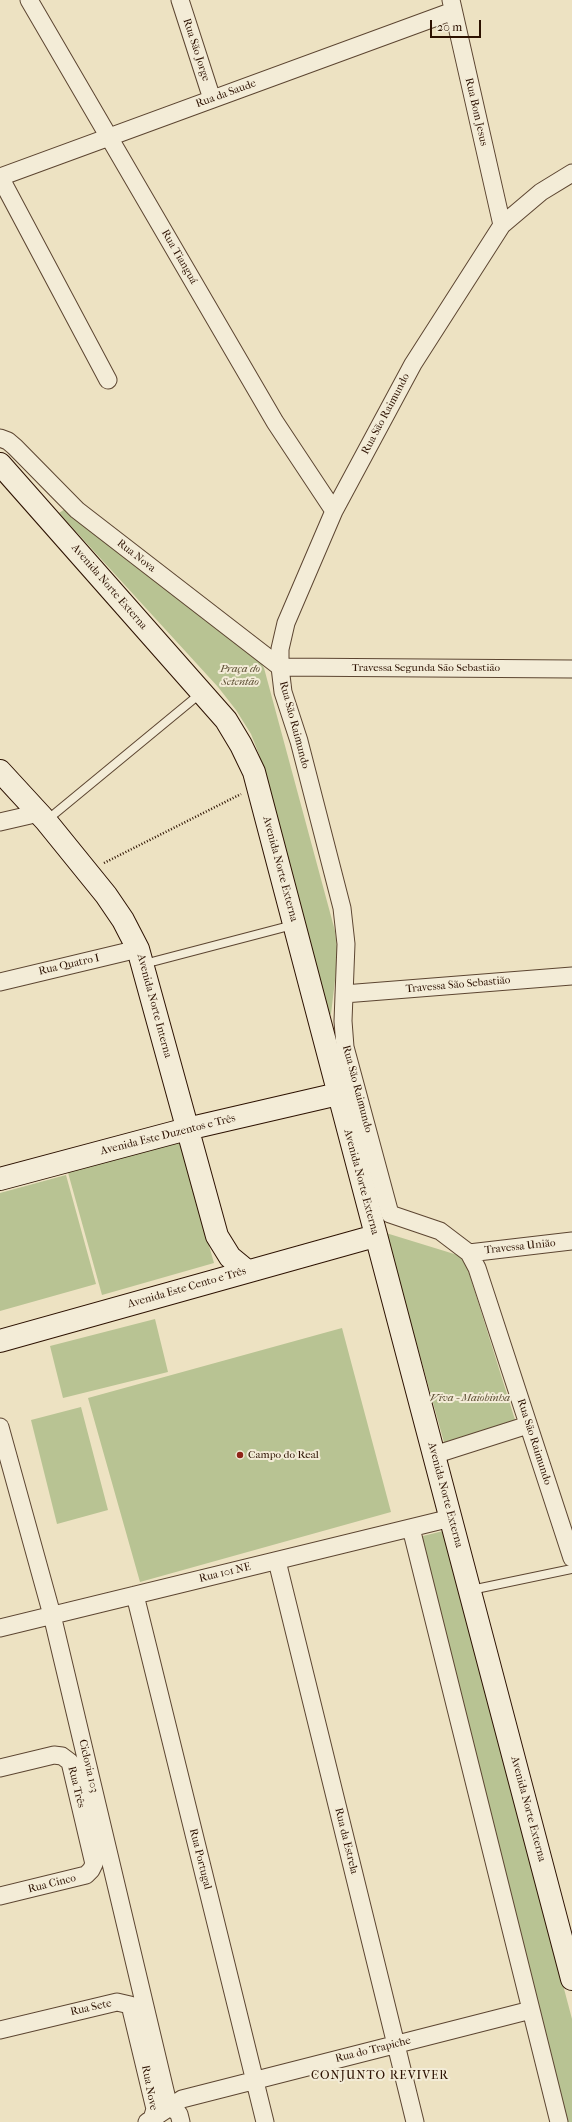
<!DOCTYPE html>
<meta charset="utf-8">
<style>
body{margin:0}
#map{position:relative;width:572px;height:2122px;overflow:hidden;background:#ede2c2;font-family:"IM FELL French Canon",serif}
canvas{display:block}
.scale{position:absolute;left:430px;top:20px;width:51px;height:18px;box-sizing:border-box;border:2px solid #2c1101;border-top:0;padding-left:5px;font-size:12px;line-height:14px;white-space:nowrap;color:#2c1101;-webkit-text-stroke:3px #f3ecd7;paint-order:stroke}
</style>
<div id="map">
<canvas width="572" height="2122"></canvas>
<div class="scale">20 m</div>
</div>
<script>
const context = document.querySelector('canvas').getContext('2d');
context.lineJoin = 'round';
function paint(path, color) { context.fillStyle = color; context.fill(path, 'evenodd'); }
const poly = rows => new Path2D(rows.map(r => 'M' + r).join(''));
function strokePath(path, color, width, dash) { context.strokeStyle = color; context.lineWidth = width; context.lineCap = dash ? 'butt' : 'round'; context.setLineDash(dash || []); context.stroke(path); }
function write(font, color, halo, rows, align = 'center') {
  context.font = font + ' "IM FELL French Canon",serif'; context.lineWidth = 4; context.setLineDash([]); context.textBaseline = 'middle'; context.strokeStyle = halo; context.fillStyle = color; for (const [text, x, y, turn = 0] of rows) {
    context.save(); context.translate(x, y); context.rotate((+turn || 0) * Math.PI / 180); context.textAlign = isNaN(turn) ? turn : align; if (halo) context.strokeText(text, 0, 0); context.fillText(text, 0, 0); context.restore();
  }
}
const green = poly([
 [65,509,259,659,264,668,335,931,338,955,331,1014,327,1015,260,757,251,734,236,710,218,687,59,513],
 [178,1137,214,1263,102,1295,67,1169],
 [66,1175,96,1284,0,1311,0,1193],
 [386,1233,464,1257,516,1423,445,1446],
 [155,1319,168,1372,63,1398,50,1346],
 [342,1328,391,1512,140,1582,88,1398],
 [81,1407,108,1510,57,1524,31,1420],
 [443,1531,572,2019,572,2122,567,2122,419,1537]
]);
const path = poly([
 [104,863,241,794]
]);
const lane = poly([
 [47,820,201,693],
 [144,964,293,925],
 [471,1590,572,1569]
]);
const street = poly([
 [29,0,275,422,334,511],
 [180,0,212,99],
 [451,0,502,225],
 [572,173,541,192,502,225,413,364,334,511,286,623,280,649,280,667,283,692,299,741,342,908,346,944,343,1021,345,1047,390,1214,440,1231,469,1253,477,1268,572,1558],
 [0,177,453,11],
 [0,177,108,380],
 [0,438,8,441,15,447,77,510,280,667],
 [280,667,572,669],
 [0,822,39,813],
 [0,982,138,949],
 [344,994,572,976],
 [469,1253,572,1241],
 [0,1427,52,1615,167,2099,170,2106,179,2114,181,2122],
 [434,1455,528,1425],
 [411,1528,559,2122],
 [277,1561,415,2122],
 [135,1595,265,2122],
 [0,1628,451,1518],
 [0,1768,54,1755,62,1756,70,1762,94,1864,91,1870,86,1875,0,1896],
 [0,2030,117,2002,130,2005,155,2109,152,2119,147,2122],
 [152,2119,182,2099,531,2010]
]);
const secondary = poly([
 [0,464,226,720,241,745,254,772,572,1979],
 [0,771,46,821,106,895,123,920,138,949,217,1236,230,1257,247,1271],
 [0,1179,187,1129,338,1094],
 [0,1341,375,1236]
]);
const markers = [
 [240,1455,4,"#8f2418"]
];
const streetNames = [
 ["Rua São Jorge",196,50,72],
 ["Rua da Saude",226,94,-20],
 ["Rua Bom Jesus",476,112,77],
 ["Rua Tianguá",179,257,60],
 ["Rua São Raimundo",386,414,-62],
 ["Rua Nova",136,556,38],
 ["Avenida Norte Externa",109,587,49],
 ["Travessa Segunda São Sebastião",426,668],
 ["Rua São Raimundo",294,725,75],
 ["Avenida Norte Externa",280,869,75],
 ["Rua Quatro I",69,965,-13],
 ["Travessa São Sebastião",458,985,-5],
 ["Avenida Norte Interna",154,1006,75],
 ["Rua São Raimundo",357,1089,75],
 ["Avenida Este Duzentos e Três",168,1135,-14],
 ["Avenida Norte Externa",361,1182,75],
 ["Travessa União",520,1247,-6],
 ["Avenida Este Cento e Três",187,1288,-16],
 ["Rua São Raimundo",534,1442,72],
 ["Avenida Norte Externa",445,1495,75],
 ["Rua 101 NE",225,1573,-14],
 ["Ciclovia 103",88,1766,77],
 ["Rua Três",76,1787,76],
 ["Avenida Norte Externa",528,1809,75],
 ["Rua da Estrela",346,1841,76],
 ["Rua Portugal",200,1859,76],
 ["Rua Cinco",52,1884,-14],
 ["Rua Sete",91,2008,-13],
 ["Rua do Trapiche",373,2050,-14],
 ["Rua Nove",149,2088,79]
];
const parkNames = [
 ["Praça do",240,669],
 ["Setentão",240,682],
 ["Viva - Maiobinha",470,1398]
];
const poiNames = [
 ["Campo do Real",248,1455]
];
const neighbourhoodNames = [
 ["CONJUNTO REVIVER",380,2076]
];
paint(green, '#b8c393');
strokePath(lane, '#5c4531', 10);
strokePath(street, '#5c4531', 19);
strokePath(secondary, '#2c1101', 24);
strokePath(path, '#2c1101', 2.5, [1, 2]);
strokePath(lane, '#f3ecd7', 8);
strokePath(street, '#f3ecd7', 17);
strokePath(secondary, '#f3ecd7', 22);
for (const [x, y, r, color] of markers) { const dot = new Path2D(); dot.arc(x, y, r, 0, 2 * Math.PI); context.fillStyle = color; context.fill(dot); strokePath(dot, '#f3ecd7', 1.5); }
write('11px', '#2c1101', '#f3ecd7', streetNames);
write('italic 11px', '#5d4f34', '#f3ecd7', parkNames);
write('11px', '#2c1101', '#f3ecd7', poiNames, 'left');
context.letterSpacing = '1px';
write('12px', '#2c1101', '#f3ecd7', neighbourhoodNames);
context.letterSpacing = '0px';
</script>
